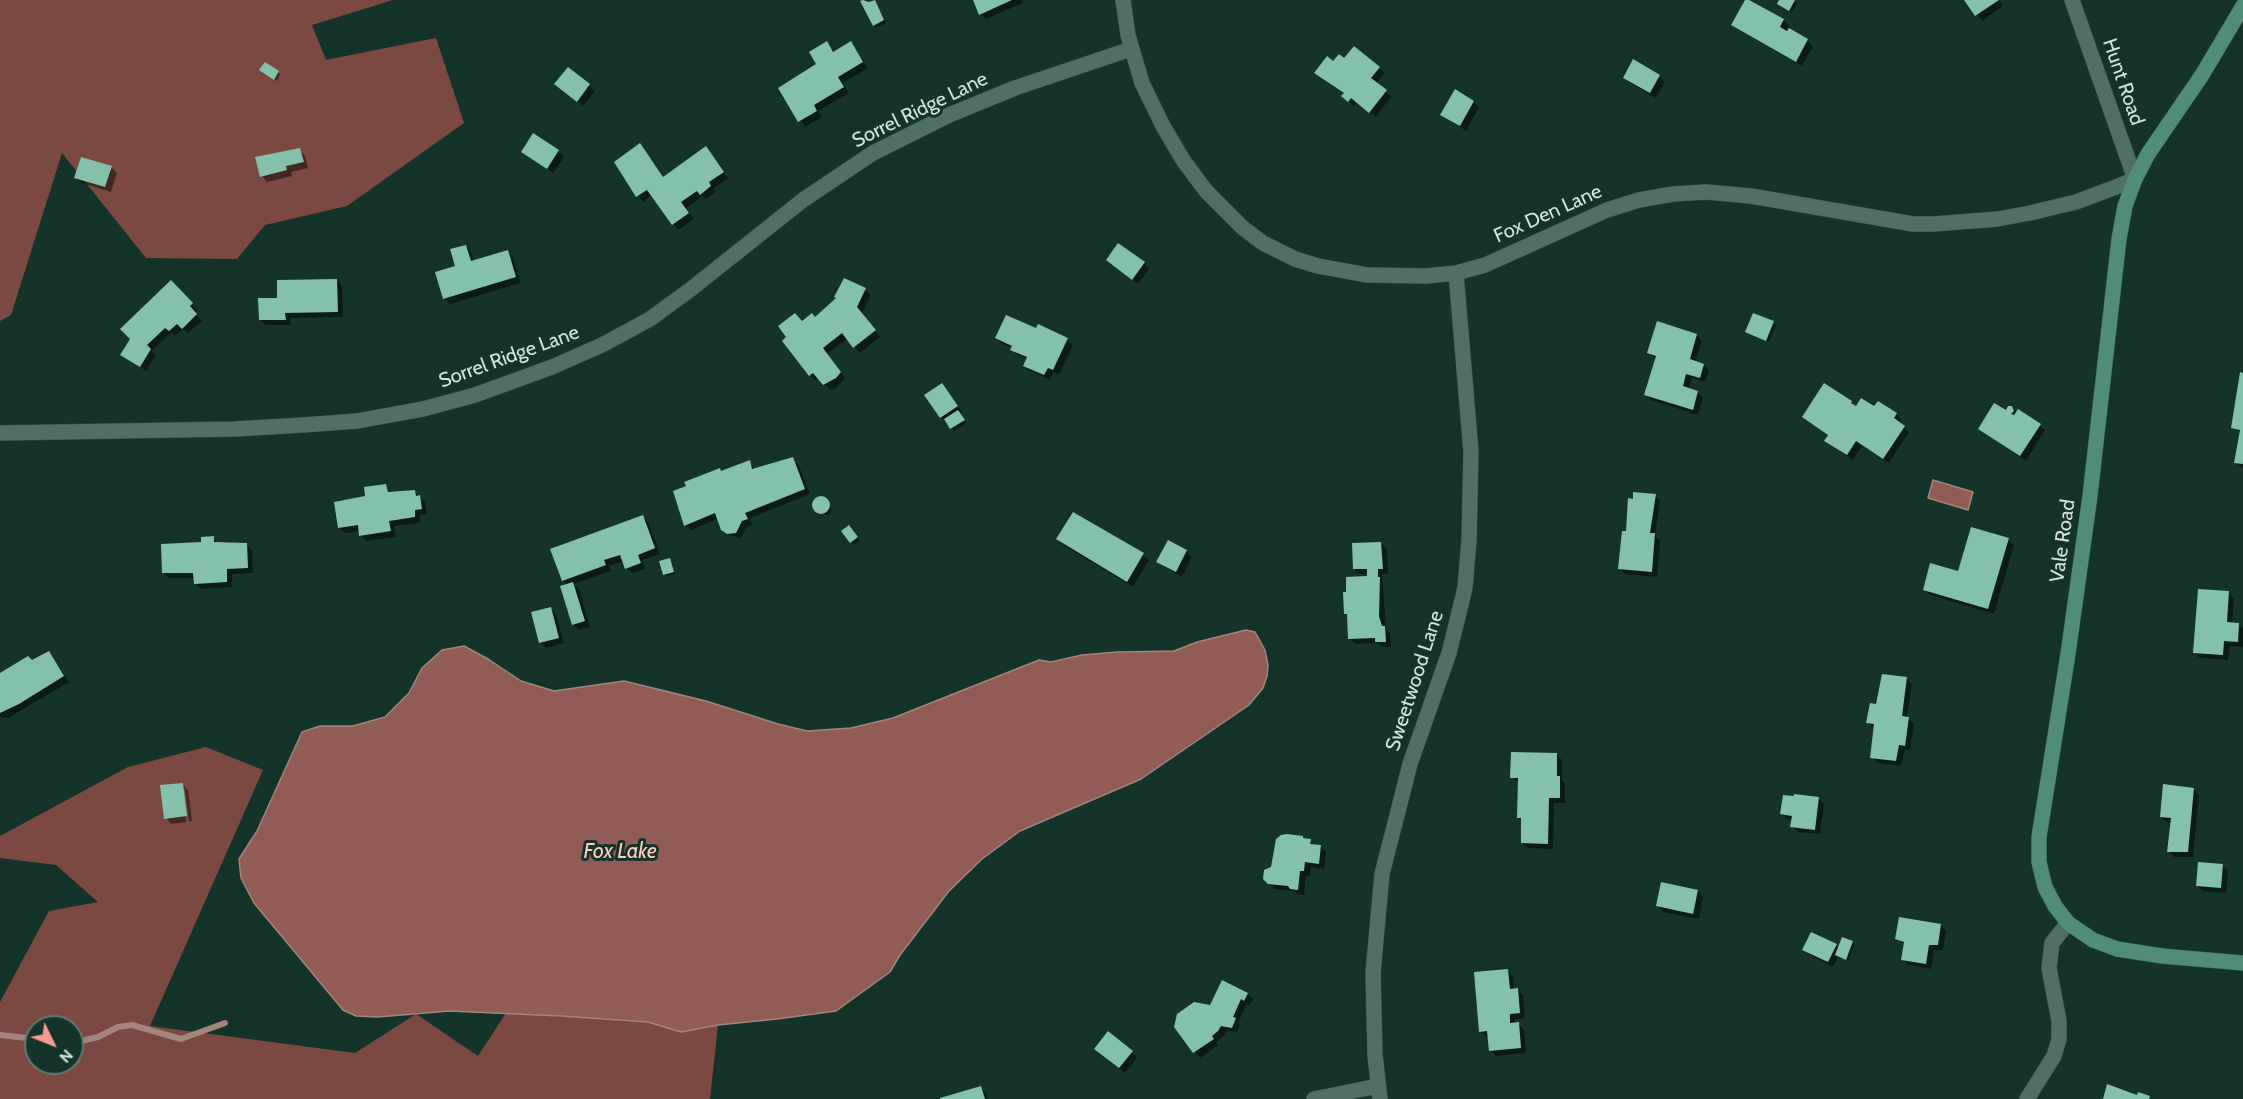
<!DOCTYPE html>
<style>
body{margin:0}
#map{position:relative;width:2243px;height:1099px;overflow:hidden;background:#14342a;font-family:Cabin,sans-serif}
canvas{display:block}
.north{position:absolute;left:24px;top:1015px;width:60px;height:60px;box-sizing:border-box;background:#14342a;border:2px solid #607a71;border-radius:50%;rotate:133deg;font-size:16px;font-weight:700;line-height:24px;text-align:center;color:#d2e4dc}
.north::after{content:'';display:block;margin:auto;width:21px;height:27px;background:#f59c91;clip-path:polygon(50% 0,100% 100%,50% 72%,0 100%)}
</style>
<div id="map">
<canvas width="2243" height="1099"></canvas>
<div class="north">N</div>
</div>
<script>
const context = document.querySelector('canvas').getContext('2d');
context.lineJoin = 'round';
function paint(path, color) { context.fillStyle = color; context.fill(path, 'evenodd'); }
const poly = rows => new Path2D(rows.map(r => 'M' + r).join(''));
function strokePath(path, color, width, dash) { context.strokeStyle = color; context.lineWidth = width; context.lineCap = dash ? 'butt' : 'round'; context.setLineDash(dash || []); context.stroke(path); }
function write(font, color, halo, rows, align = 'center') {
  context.font = font + ' Cabin,sans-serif'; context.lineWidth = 6; context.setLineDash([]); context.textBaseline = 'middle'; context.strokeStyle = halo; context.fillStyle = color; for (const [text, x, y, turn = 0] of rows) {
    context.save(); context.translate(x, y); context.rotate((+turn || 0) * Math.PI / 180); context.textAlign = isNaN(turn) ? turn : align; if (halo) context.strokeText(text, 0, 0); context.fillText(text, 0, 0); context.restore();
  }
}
const forest = poly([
 [0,0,393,0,312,25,326,60,436,38,464,123,347,206,265,225,237,259,146,258,62,153,11,315,0,321],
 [206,747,263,770,150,1026,355,1053,416,1014,478,1056,506,1013,648,1022,681,1032,718,1025,710,1099,0,1099,0,1002,49,911,98,902,56,865,0,858,0,836,128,767],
 [36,1027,72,1027,72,1063,36,1063]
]);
const water = poly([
 [1933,480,1973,492,1968,510,1928,498,1933,480],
 [1246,630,1255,632,1259,639,1265,650,1268,665,1267,676,1263,688,1249,705,1141,779,1020,831,982,859,949,891,900,955,890,972,836,1011,777,1019,718,1025,681,1032,648,1022,561,1016,449,1011,378,1017,356,1016,343,1010,254,903,241,878,239,859,257,831,302,732,320,726,353,726,385,717,409,693,422,668,442,650,464,646,488,659,521,681,554,691,624,681,706,701,778,724,807,731,851,728,893,718,1039,660,1051,662,1082,655,1117,652,1174,651,1197,642,1246,630]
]);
const shadow = poly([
 [867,0,869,3,876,3,886,23,876,28,874,25,862,2],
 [974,0,1022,0,1023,3,986,19,980,14],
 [1781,0,1793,0,1797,3,1792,12,1781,6],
 [1966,0,1999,0,2003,6,1982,21],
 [1783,20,1789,25,1787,29,1807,40,1813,46,1802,66,1739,30,1733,25],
 [827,43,835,53,851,43,868,68,843,83,849,93,818,111,822,117,805,127,780,88,819,65],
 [1344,60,1379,68,1385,73,1376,84,1391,97,1376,117,1357,103,1354,106,1343,96,1345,94,1321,78,1333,63],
 [568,69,595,91,583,106,562,90],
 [263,72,278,72,280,75,277,81],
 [1659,76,1665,82,1656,98,1630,83,1624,78],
 [1474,102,1479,107,1466,131,1442,114],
 [706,148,728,178,713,189,716,192,706,199,703,196,686,208,694,219,678,230,652,195,643,202,638,196,616,162,645,151,664,178],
 [299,150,305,156,308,168,291,172,292,176,267,182,262,176],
 [523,151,558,151,564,157,553,173],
 [111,167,117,173,111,192,82,183,76,177],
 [466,246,471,252,474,262,508,252,513,257,521,283,450,304,444,298],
 [1108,260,1144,263,1149,269,1138,284],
 [337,280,342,286,343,317,290,318,291,325,266,325,260,320,279,299],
 [171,282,197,310,194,313,202,321,188,333,183,329,175,336,172,332,152,351,156,355,146,371,122,354],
 [865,290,871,295,862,313,880,337,860,353,848,338,827,354,845,378,836,388,830,390,819,378,815,380,810,375,802,322,815,319],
 [1754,315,1776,325,1769,342,1747,332],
 [1038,326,1067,340,1073,345,1059,375,1053,372,1050,380,1030,371,1024,365,1027,359,1018,355,1013,348,1002,344,997,338,1036,330],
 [1697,335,1702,341,1695,362,1704,365,1709,370,1705,382,1692,378,1688,390,1698,392,1703,398,1698,415,1651,400,1646,395,1656,359,1649,353],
 [2243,374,2243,468,2235,462,2241,433,2233,427],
 [942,385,962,412,960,414,966,423,954,431,941,417,926,396],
 [1851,402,1857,407,1874,409,1878,403,1896,414,1902,420,1899,424,1909,432,1889,463,1862,446,1853,460,1832,446,1826,440,1829,436,1803,417],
 [2012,408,2045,430,2026,461,1980,429],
 [793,459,798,464,810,494,750,518,752,525,747,527,741,538,729,535,722,529,718,519,691,530,685,525,720,469,722,472,749,462,755,470],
 [386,486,392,494,414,492,425,502,427,514,420,515,420,523,394,526,396,537,366,541,361,535,360,531,345,533,339,527,367,498],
 [1655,495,1660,501,1655,536,1660,540,1657,577,1625,574,1620,568,1634,500],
 [821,498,829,502,831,509,830,514,826,515,815,510,813,504,816,499],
 [1073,514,1143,555,1149,560,1133,587,1063,545,1058,539],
 [643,517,648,522,660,554,642,560,645,569,632,573,627,568,624,561,609,566,611,571,574,584,579,589,590,627,579,630,573,624,568,585,563,580],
 [851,529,860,540,854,545,843,531],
 [213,538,219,544,246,544,252,550,253,573,232,574,232,587,201,589,195,583,195,578,169,578,164,572],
 [2008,540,2014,545,1994,614,1930,595,1924,589,1959,573],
 [1168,542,1187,551,1192,557,1182,577,1164,567,1158,562],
 [1381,543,1387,549,1388,574,1382,574,1386,629,1390,633,1391,647,1382,647,1378,643,1355,644,1350,639,1349,617,1345,613,1369,578,1368,574,1360,574,1354,569],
 [669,560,675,574,667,576,664,574],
 [2228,593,2234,598,2232,624,2238,624,2243,629,2243,647,2230,646,2228,660,2200,658,2194,652],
 [551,609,556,614,564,643,546,648,540,642],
 [49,653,69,682,8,718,0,717,0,675],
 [1906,678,1912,684,1907,717,1914,724,1910,750,1905,750,1901,766,1878,763,1872,757,1875,728,1868,723,1877,706],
 [1557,755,1562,760,1562,780,1565,783,1565,803,1554,803,1553,849,1528,848,1522,843,1523,822,1518,817,1519,783,1512,777],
 [182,784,188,790,192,821,189,821,185,789,182,789,186,822,171,824,166,818],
 [2194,789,2199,795,2193,857,2174,857,2169,851,2172,823,2167,822,2161,817],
 [1818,798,1824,804,1820,834,1798,832,1792,826,1793,820,1787,819,1782,814],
 [1303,838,1315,846,1320,846,1326,852,1324,869,1311,867,1310,876,1306,876,1304,895,1297,894,1294,891,1275,889,1265,879],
 [2222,865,2228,871,2226,893,2203,891,2197,886],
 [1698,891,1703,897,1699,919,1663,912,1658,906],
 [1941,925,1946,931,1943,950,1934,950,1931,969,1909,965,1903,960,1905,945,1897,939],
 [1852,942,1855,944,1848,961,1838,957,1833,967,1810,955,1804,949,1836,945,1839,949],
 [1508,970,1513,976,1514,990,1518,990,1523,995,1525,1018,1515,1019,1515,1024,1519,1024,1524,1030,1526,1053,1496,1056,1491,1050,1489,1036,1486,1037,1481,1031],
 [1247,994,1253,999,1250,1005,1247,1004,1238,1023,1240,1025,1237,1032,1227,1030,1224,1036,1216,1042,1218,1045,1200,1058,1176,1026,1211,1006],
 [1132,1052,1137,1058,1125,1073,1102,1054],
 [980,1087,986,1093,988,1099,943,1099]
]);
const stream = poly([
 [0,1035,36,1039],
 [72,1043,98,1037,118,1027,132,1025,181,1039,225,1023]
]);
const building = poly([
 [863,0,869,2,875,0,884,20,873,26,860,1],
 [973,0,1012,0,979,15],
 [1745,0,1749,0,1784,19,1780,27,1787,31,1789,28,1808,39,1796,62,1731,25],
 [1779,0,1795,0,1789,11,1777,4],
 [1964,0,1999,0,1975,16],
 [827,41,833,52,851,41,863,62,838,77,844,87,814,105,817,111,798,122,778,88,816,64,809,52],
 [1354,46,1380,67,1371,78,1387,90,1369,113,1351,98,1348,102,1341,96,1344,93,1314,73,1327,56,1333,61,1339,54,1344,58],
 [1633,59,1660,75,1650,93,1623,78],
 [265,62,279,71,274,80,259,70],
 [568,67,590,84,577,102,554,84],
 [1455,89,1474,101,1460,126,1440,115],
 [533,133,559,150,547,169,521,152],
 [640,143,663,177,706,146,724,172,709,182,711,186,700,195,697,191,681,202,689,213,672,225,647,190,636,197,614,162],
 [300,148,304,162,286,166,287,170,260,177,255,157],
 [81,157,112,166,105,187,74,178],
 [1118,243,1145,262,1132,280,1106,260],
 [466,245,471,261,508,250,516,277,443,299,435,272,455,266,450,249],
 [844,278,866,288,857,307,876,330,853,348,842,333,823,348,841,372,836,378,823,385,813,373,809,376,782,341,786,337,778,326,795,313,802,321,812,313,815,317,836,298,834,297],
 [337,279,338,312,285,313,286,320,259,320,258,298,277,298,277,280],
 [171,280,193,303,190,306,197,314,182,329,177,324,169,331,165,328,147,345,151,349,140,367,120,355,130,339,120,329],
 [1753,313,1774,321,1766,341,1745,332],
 [1006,315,1036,328,1038,324,1068,338,1053,370,1048,368,1044,375,1023,366,1027,357,1010,350,1012,346,995,338],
 [1657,321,1697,334,1690,359,1704,364,1700,378,1686,374,1683,386,1698,391,1693,410,1644,395,1656,356,1647,353],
 [2240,372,2243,373,2243,464,2234,463,2240,430,2231,428],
 [942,383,958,406,940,418,924,395],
 [1824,383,1852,401,1851,403,1856,406,1861,398,1874,406,1878,401,1897,413,1894,418,1905,426,1883,459,1856,441,1847,455,1824,441,1828,435,1802,417],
 [1994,403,2006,410,2008,406,2012,406,2014,411,2011,414,2014,415,2018,409,2041,424,2020,456,1978,429],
 [958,410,965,420,950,429,944,419],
 [793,457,805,489,745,513,748,519,742,521,736,533,727,534,721,530,715,513,684,526,673,491,686,486,684,482,720,468,721,471,750,460,752,469],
 [386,484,388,492,415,490,416,496,420,495,422,509,415,510,415,517,389,521,391,531,359,536,358,525,338,528,334,502,365,496,364,487],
 [1633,492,1656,494,1650,533,1655,533,1652,572,1618,569,1622,531,1626,531,1628,498,1633,499],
 '812 505a9 9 0 1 1 18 0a9 9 0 1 1-18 0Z',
 [1073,512,1144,553,1127,582,1056,539],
 [643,515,655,548,638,555,641,563,625,569,620,555,604,560,606,565,562,581,550,549],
 [849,525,858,537,850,543,841,531],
 [1971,527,2009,538,1988,609,1923,590,1930,563,1958,571],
 [214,536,214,542,247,543,248,568,227,569,227,582,194,584,193,573,162,573,161,544,201,542,201,537],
 [1168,540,1187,550,1176,572,1156,562],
 [1381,542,1383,569,1378,569,1378,577,1380,577,1379,616,1382,626,1385,626,1386,642,1375,642,1375,638,1348,639,1347,614,1344,614,1343,592,1346,592,1346,577,1367,576,1367,569,1353,569,1352,543],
 [670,558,674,572,663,575,659,561],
 [573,582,585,621,572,625,560,586],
 [2198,589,2229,591,2227,622,2239,623,2238,642,2224,641,2223,655,2193,653],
 [551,607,559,638,539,643,531,612],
 [49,651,64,676,19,704,0,713,0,673,28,656,32,660],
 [1882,674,1907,677,1902,716,1909,717,1905,746,1899,745,1896,761,1870,758,1874,724,1866,723,1870,703,1876,704],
 [1511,752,1557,753,1557,776,1560,776,1560,798,1549,798,1548,844,1521,843,1521,818,1517,818,1518,778,1510,778],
 [183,783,187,816,164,819,160,785],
 [2163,784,2194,788,2188,852,2167,852,2171,818,2160,817],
 [1794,794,1819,797,1815,830,1790,827,1792,816,1780,814,1783,795,1794,796],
 [1287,834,1303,836,1303,838,1311,839,1310,844,1321,845,1319,864,1305,862,1304,871,1300,871,1298,890,1290,889,1288,886,1268,884,1263,879,1264,870,1271,867,1276,839,1281,835],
 [2198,862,2223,864,2221,888,2196,886],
 [1661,882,1698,890,1693,914,1656,906],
 [1899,917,1941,924,1938,945,1929,945,1926,964,1901,960,1904,942,1895,939],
 [1811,932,1837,944,1828,962,1802,950],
 [1842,937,1853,941,1846,960,1835,955],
 [1508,969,1510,989,1518,988,1520,1013,1510,1014,1510,1023,1519,1022,1521,1048,1489,1051,1487,1031,1479,1032,1474,972],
 [1222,980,1248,993,1244,1001,1241,999,1233,1017,1236,1018,1232,1028,1221,1026,1218,1031,1212,1036,1214,1039,1193,1053,1174,1027,1177,1014,1194,1002,1210,1005],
 [1108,1031,1133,1051,1119,1068,1094,1049],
 [2107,1084,2137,1095,2138,1092,2150,1096,2149,1099,2103,1099],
 [981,1086,985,1099,940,1099,940,1098]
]);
const street = poly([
 [1123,0,1128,35,1142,83,1163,126,1183,160,1206,191,1243,228,1263,243,1295,259,1318,266,1367,275,1426,276,1456,273,1485,265,1607,210,1639,200,1673,194,1706,192,1751,196,1913,224,1933,224,1998,219,2030,213,2076,202,2116,187,2135,179,2072,0],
 [0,433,235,429,303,425,357,421,423,409,475,395,552,367,602,345,650,319,691,289,803,200,873,153,949,115,1015,88,1131,49],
 [1314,1099,1378,1086],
 [1380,1099,1375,1055,1373,973,1382,874,1410,764,1449,653,1465,588,1469,540,1471,452,1456,273],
 [2027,1099,2054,1056,2059,1039,2059,1021,2049,968,2052,943,2068,923]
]);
const secondary = poly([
 [2243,6,2202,75,2148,154,2135,179,2125,206,2119,239,2090,496,2068,654,2039,837,2039,862,2045,887,2055,906,2068,923,2093,940,2117,949,2162,956,2243,963]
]);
const streetNames = [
 ["Hunt Road",2123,82,71],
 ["Sorrel Ridge Lane",920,110,-26],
 ["Fox Den Lane",1548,214,-24],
 ["Sorrel Ridge Lane",509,357,-20],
 ["Vale Road",2063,541,-82],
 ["Sweetwood Lane",1415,681,-72]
];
const waterNames = [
 ["Fox Lake",620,852]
];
paint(forest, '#7c4942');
paint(water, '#915c55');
strokePath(water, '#a4857e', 1.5);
paint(shadow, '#0007');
strokePath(stream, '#a4857e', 6);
paint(building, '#84c1ab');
strokePath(street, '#375047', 16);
strokePath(secondary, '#375047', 16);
strokePath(street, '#4f7064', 15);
strokePath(secondary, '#508d79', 15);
write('20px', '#d2e4dc', '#14342a', streetNames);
write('italic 21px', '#fecac2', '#14342a', waterNames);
</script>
